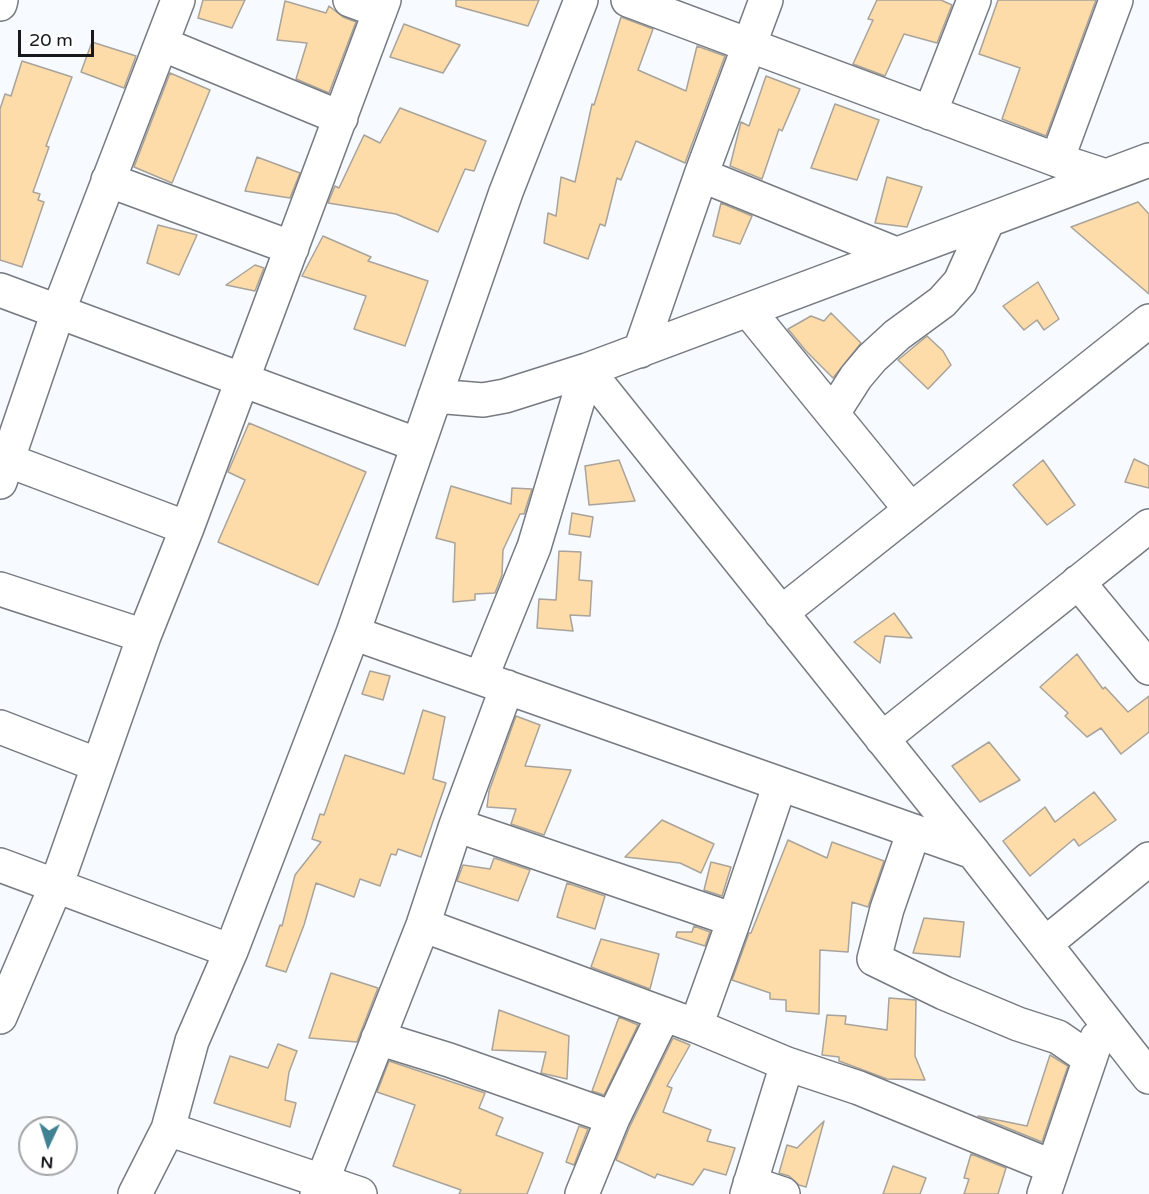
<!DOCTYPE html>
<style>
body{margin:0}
#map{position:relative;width:1149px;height:1194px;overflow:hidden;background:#f7faff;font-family:"Varela Round",sans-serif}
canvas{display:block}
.north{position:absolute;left:18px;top:1116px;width:60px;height:60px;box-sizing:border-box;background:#fff;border:2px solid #a2a3a4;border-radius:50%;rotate:184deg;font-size:16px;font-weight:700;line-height:24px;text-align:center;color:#17181b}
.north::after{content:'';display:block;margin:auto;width:21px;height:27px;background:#3f8291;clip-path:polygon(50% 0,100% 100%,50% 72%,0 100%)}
.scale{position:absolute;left:18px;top:30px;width:76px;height:27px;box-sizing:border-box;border:3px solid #17181b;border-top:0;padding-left:8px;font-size:18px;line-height:21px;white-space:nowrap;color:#17181b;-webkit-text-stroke:4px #fff;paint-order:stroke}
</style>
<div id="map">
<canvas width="1149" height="1194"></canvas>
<div class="north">N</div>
<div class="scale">20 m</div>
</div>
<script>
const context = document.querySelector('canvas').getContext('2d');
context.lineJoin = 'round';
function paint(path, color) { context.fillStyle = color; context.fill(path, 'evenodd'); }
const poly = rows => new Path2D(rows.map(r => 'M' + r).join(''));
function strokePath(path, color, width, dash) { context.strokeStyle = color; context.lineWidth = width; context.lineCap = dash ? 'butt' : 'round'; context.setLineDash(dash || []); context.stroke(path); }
const building = poly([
 [203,0,245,0,232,28,198,18,203,0],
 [456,0,539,0,528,26,456,6,456,0],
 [877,0,941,0,952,5,937,43,904,34,885,76,853,64,873,20,868,19,877,0],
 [998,0,1096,0,1046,136,1002,119,1020,68,979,54,998,0],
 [285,1,326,13,329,6,343,17,356,22,329,93,296,79,307,43,277,40,285,1],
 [621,17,653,29,638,70,686,91,697,46,725,56,685,163,636,141,621,180,617,178,605,226,600,224,588,259,544,243,548,213,556,216,561,177,575,182,592,104,594,105,621,17],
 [404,24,460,45,443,73,390,57,404,24],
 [92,42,136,56,124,88,81,72,92,42],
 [22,61,72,77,46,146,49,147,33,192,40,194,38,200,44,202,22,267,0,260,0,109,5,94,11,96,22,61],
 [170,73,210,90,172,183,134,167,170,73],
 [766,76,800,89,782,131,779,129,762,179,730,166,741,122,749,126,766,76],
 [835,104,879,120,857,180,811,168,835,104],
 [400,108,486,141,474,171,465,169,438,232,396,214,328,203,335,186,339,188,364,135,380,143,400,108],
 [257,157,300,173,290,198,245,191,257,157],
 [887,177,922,187,907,227,875,223,887,177],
 [1138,202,1149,214,1149,294,1071,227,1138,202],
 [721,203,752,216,740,244,713,236,721,203],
 [158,225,197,235,179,275,147,263,158,225],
 [323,236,371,257,368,261,428,281,405,346,354,329,366,296,302,276,323,236],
 [255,265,264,268,255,291,226,285,255,265],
 [1038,282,1059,319,1044,330,1037,320,1024,330,1003,306,1038,282],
 [831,313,861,343,833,378,806,351,788,329,811,316,824,321,831,313],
 [927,336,943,351,951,365,928,389,898,360,927,336],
 [249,423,366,472,318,585,218,542,245,480,228,472,249,423],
 [1134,459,1149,466,1149,488,1125,482,1134,459],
 [619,460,635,501,589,505,585,466,619,460],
 [1043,460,1075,505,1047,525,1013,485,1043,460],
 [451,486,511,504,512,488,532,489,524,514,520,514,503,550,502,575,495,593,475,594,475,600,453,602,455,543,436,538,451,486],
 [572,513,593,517,590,537,569,534,572,513],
 [559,551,581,552,579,580,592,581,590,616,570,615,573,631,537,628,539,599,556,600,559,551],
 [894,613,912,638,885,636,880,663,854,642,894,613],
 [1077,654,1103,689,1105,687,1128,712,1149,696,1149,732,1121,754,1101,728,1087,737,1065,716,1068,713,1040,687,1077,654],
 [370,671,390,676,383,700,362,694,370,671],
 [423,710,445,717,433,779,446,783,421,857,398,849,396,855,391,854,380,886,360,879,354,897,316,883,304,925,286,972,266,966,280,925,282,926,295,875,321,842,312,839,320,814,324,815,345,755,404,774,423,710],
 [516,716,540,725,525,766,571,770,544,835,511,824,516,809,487,807,489,791,516,716],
 [989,742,1020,780,980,802,952,766,989,742],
 [1094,792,1116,820,1079,846,1074,839,1030,876,1003,841,1045,807,1055,822,1094,792],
 [662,820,714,844,701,873,680,863,625,857,662,820],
 [788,840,827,858,832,842,884,861,868,907,852,902,848,952,820,950,819,1014,786,1011,786,1000,770,999,770,993,732,980,749,933,751,933,788,840],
 [494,858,530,870,518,901,457,881,463,865,490,869,494,858],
 [711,862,731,867,722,896,704,890,711,862],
 [567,883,605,896,595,929,557,917,567,883],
 [924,918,964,922,960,957,913,953,924,918],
 [694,926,710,932,705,946,676,937,677,932,692,932,694,926],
 [601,939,659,954,650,989,591,967,601,939],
 [331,973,378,988,357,1042,309,1038,331,973],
 [889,998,916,1000,915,1056,925,1080,887,1079,839,1061,839,1057,822,1055,827,1015,846,1016,845,1024,887,1030,889,998],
 [499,1010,569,1036,567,1079,541,1073,546,1052,492,1050,499,1010],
 [619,1017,638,1025,604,1095,592,1091,619,1017],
 [673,1038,690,1045,667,1086,672,1088,663,1112,711,1130,707,1141,735,1148,726,1175,704,1169,693,1185,657,1174,655,1178,616,1160,630,1126,673,1038],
 [278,1044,297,1051,289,1072,285,1100,296,1103,290,1127,214,1103,230,1056,268,1068,278,1044],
 [1050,1055,1068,1066,1042,1142,978,1116,1027,1126,1050,1055],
 [389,1061,485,1093,479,1108,503,1118,496,1135,543,1153,527,1194,459,1194,461,1190,393,1166,415,1105,377,1092,389,1061],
 [824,1121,806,1187,799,1185,789,1176,779,1173,787,1145,797,1148,824,1121],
 [579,1126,588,1129,574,1165,566,1162,579,1126],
 [971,1154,1006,1168,998,1194,964,1194,969,1179,964,1178,971,1154],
 [893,1166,926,1178,920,1194,883,1194,893,1166]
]);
const minor = poly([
 [350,0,380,11],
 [628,0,1057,160,1106,176],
 [0,4,1,0],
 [162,44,341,118],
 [930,113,974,0],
 [1057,160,1116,0],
 [701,175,896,254],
 [108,180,292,248],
 [0,290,418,445],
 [748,310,911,510],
 [640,351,701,175,766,0],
 [435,396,483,400,505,396,587,370,1149,160],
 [833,413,856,377,872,358,897,335,942,302,960,282,988,220],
 [7,460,187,528],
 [0,482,58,312,178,0],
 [1078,582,1149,668],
 [0,589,144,636],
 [781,613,1149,321],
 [353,633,973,852],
 [481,678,534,547,587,370,973,852,1149,1077],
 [0,727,98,765],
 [882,739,1149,526],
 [456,825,734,920],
 [914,831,887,909,874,959,944,993,1018,1024,1058,1037,1090,1059],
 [0,865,231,951],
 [423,925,696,1026,787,1064,859,1088,1053,1167],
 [1045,944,1149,859],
 [0,1017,56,886,144,636,187,528,384,0],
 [696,1026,734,920,780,784],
 [378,1038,449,1060,613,1118],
 [168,1129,360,1194],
 [750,1183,783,1194],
 [135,1194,168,1129,192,1041,231,951,353,633,506,192,581,0],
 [317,1194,423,925,456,825,507,687],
 [582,1194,613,1118,664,1014],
 [747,1194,787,1064],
 [1044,1194,1097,1038]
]);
paint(building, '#fddcaa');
strokePath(building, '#a8a39b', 1.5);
strokePath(minor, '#767a81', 36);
strokePath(minor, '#fff', 33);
</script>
